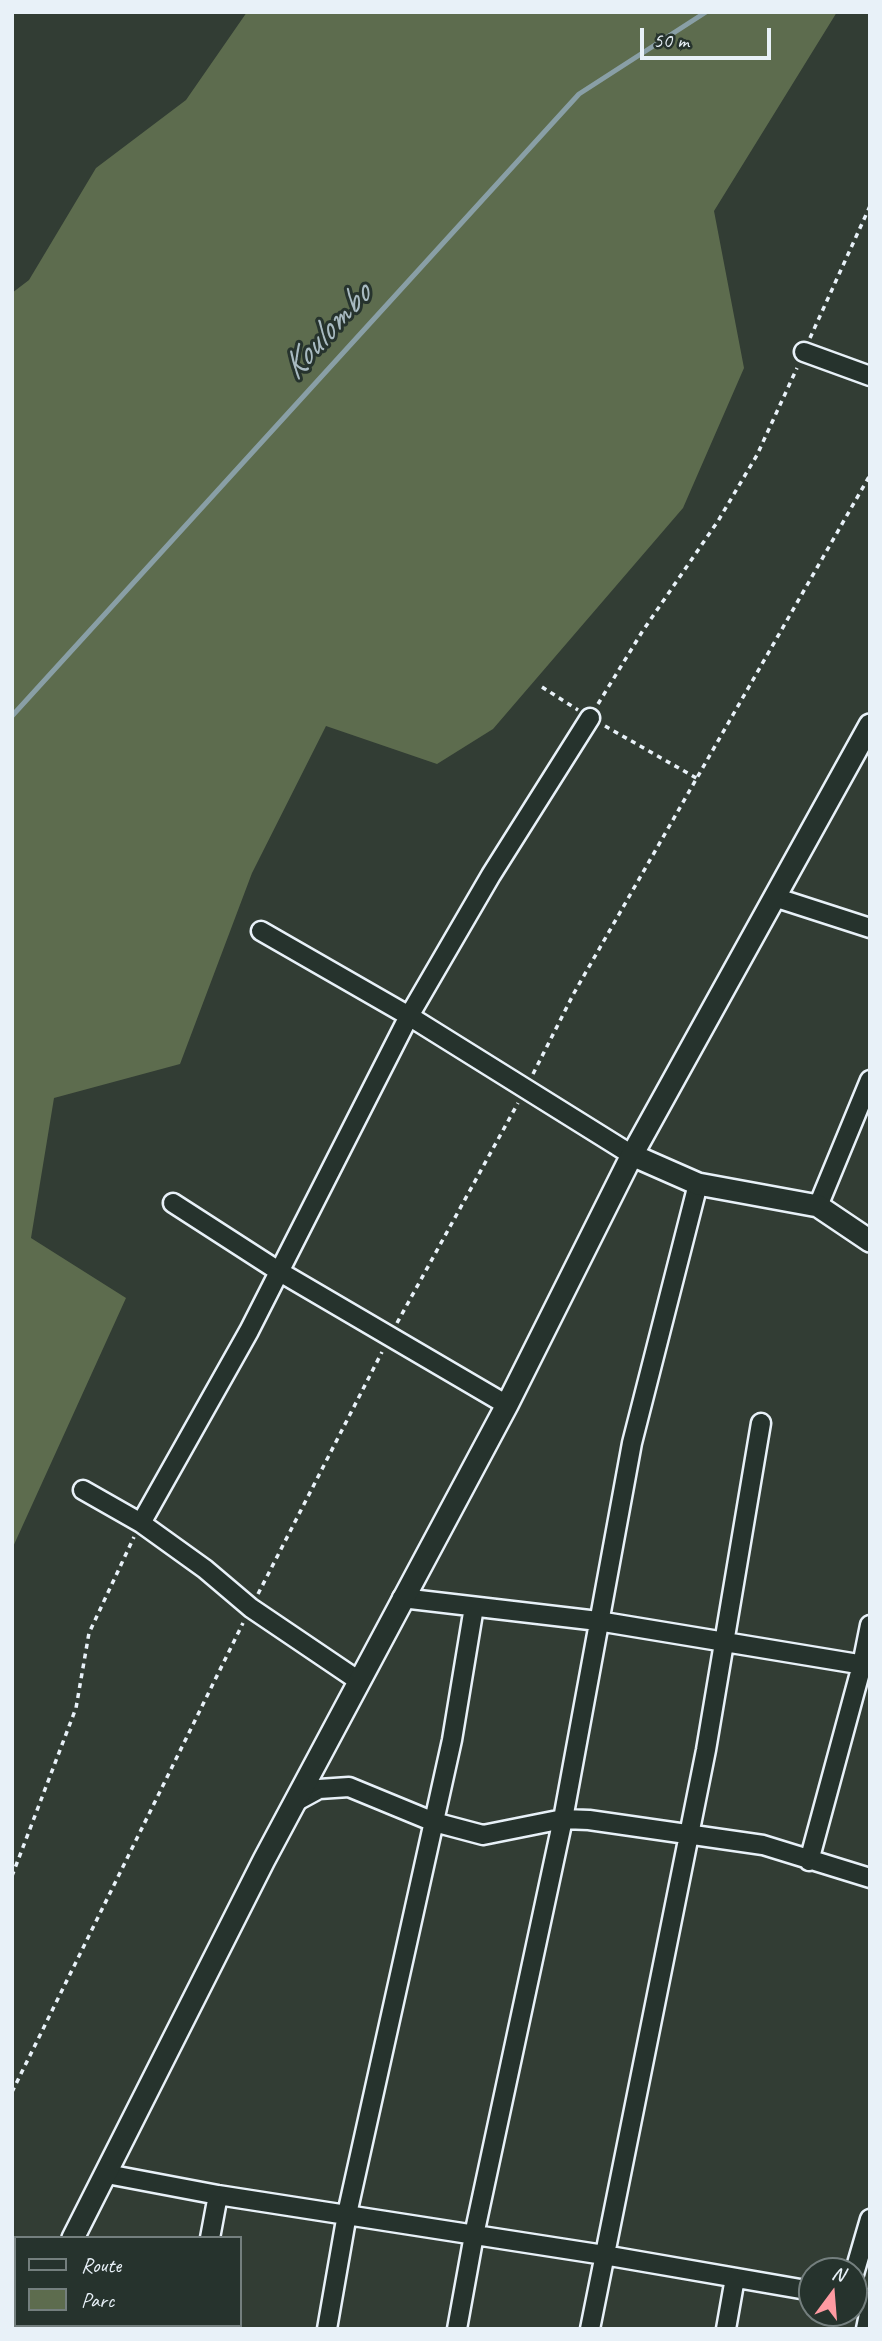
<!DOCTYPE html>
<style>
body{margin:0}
#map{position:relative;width:882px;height:2341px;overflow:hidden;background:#323d34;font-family:Caveat,sans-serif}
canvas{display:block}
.frame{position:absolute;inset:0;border:14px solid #e8f1f8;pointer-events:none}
.legend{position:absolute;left:14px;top:2236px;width:228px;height:91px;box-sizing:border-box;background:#26332d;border:2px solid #747f7e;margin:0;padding:9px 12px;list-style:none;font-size:21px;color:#e8f1f8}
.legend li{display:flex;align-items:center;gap:14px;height:35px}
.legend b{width:35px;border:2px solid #747f7e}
.north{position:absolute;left:798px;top:2257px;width:70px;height:70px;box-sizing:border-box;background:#26332d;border:2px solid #747f7e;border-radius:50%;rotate:16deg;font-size:19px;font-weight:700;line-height:28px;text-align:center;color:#e8f1f8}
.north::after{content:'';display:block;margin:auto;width:24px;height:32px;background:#ff9aa2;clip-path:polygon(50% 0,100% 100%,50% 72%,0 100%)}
.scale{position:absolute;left:640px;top:28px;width:131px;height:32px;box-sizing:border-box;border:4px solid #e8f1f8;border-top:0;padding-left:9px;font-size:21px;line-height:24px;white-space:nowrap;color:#e8f1f8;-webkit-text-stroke:5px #26332d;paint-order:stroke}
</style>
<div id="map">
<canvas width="882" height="2341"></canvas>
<div class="frame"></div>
<ul class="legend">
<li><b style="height:9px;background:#26332d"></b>Route</li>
<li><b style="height:19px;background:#5d6c4e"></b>Parc</li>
</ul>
<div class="north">N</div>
<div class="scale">50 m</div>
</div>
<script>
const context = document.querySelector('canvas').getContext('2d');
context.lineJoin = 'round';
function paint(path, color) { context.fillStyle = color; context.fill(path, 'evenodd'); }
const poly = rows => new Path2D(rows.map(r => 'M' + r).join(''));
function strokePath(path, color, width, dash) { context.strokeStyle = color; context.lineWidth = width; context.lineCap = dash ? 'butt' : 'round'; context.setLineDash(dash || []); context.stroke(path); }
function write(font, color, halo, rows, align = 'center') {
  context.font = font + ' Caveat,sans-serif'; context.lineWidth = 6; context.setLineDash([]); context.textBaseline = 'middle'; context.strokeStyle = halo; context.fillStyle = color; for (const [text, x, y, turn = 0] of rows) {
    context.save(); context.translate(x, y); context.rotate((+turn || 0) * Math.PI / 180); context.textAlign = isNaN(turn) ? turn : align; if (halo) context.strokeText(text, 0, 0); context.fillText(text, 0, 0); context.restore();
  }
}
const green = poly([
 [247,12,837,12,714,211,744,368,683,508,493,729,437,764,326,726,252,873,180,1064,54,1098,31,1238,126,1298,12,1549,12,293,29,280,96,168,186,100]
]);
const stream = poly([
 [12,716,579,94,706,12]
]);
const path = poly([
 [810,338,870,206],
 [542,687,578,710],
 [598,704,642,632,718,521,757,455,797,368],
 [605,726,698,779],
 [533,1074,574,993,870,475],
 [397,1323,518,1103],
 [258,1594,382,1352],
 [12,1876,76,1708,89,1633,134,1537],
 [12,2092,243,1623],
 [12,2248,16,2249]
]);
const minor = poly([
 [804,352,870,376],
 [774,897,870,928],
 [261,931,409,1016,632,1155],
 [173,1203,280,1272,507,1405],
 [818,1206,870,1080],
 [83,1490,141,1523,205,1569,251,1608,359,1681],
 [141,1523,249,1331,409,1016,491,875,590,718],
 [402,1598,598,1621,870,1666],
 [295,1802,319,1789,349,1787,434,1822,483,1835,563,1819,589,1820,763,1845,870,1878],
 [809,1861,862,1665,870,1625],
 [107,2174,218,2195,604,2255,812,2291],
 [210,2238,218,2195],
 [854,2274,870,2219],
 [854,2298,870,2300],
 [191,2329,192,2325],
 [327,2329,347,2214,452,1740,474,1607],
 [457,2329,474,2235,563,1819,632,1443,698,1184],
 [590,2329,706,1750,761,1423],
 [726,2329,735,2278],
 [866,2329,870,2309]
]);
const tertiary = poly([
 [632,1155,698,1184,818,1206,870,1241],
 [73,2238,264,1860,507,1405,632,1155,870,725],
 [32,2329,33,2325]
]);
const waterNames = [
 ["Koulombo",327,332,-48]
];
paint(green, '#5d6c4e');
strokePath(stream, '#899fa6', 5);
strokePath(minor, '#e8f1f8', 23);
strokePath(tertiary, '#e8f1f8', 26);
strokePath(path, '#e8f1f8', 3.5, [5, 5]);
strokePath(minor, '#26332d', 18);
strokePath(tertiary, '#26332d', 21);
write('italic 37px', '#a8bac1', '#26332d', waterNames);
</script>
